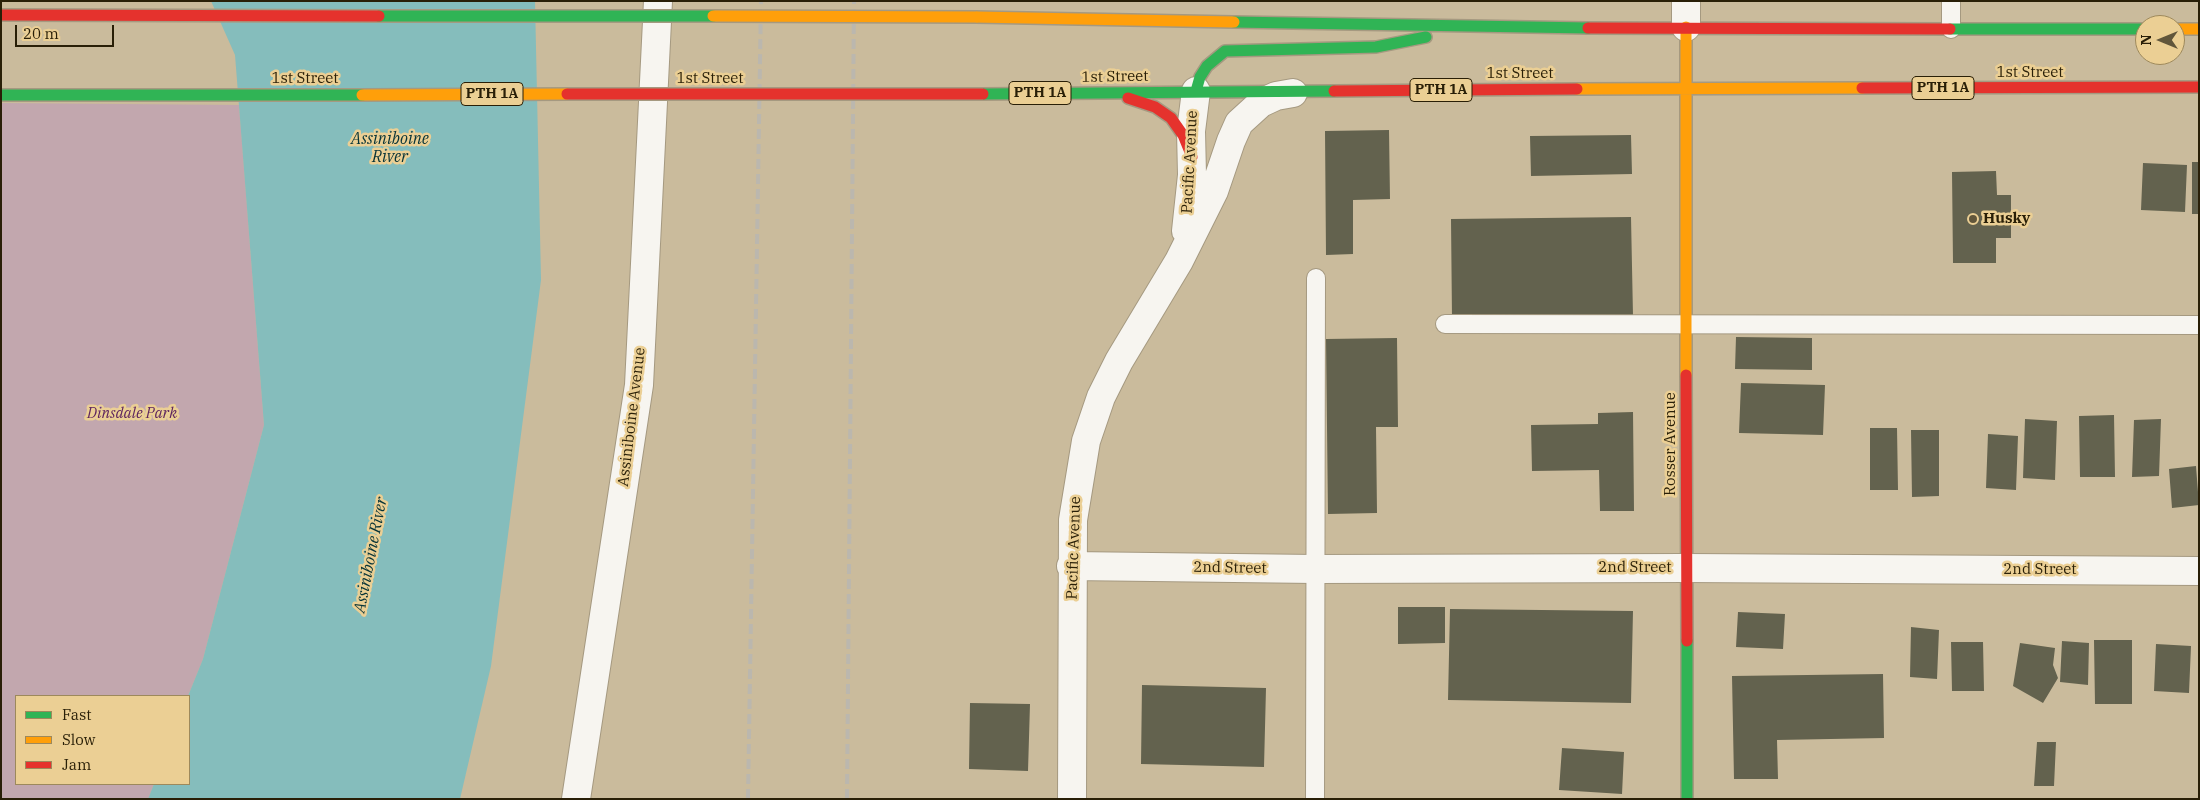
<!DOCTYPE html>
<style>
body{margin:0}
#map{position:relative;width:2200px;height:800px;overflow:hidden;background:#cabb9c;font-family:"IBM Plex Serif",serif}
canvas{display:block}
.frame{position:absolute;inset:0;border:2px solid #291f07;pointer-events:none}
.legend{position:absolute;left:15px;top:695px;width:175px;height:90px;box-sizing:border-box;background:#ebcf94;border:1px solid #9d895c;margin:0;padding:6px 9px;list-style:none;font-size:15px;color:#291f07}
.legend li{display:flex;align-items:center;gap:10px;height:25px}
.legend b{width:25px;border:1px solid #9d895c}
.north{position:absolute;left:2135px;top:15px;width:50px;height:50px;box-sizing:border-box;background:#ebcf94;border:1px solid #9d895c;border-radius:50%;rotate:270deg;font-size:14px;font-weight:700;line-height:20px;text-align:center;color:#291f07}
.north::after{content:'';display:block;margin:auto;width:18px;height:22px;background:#61563b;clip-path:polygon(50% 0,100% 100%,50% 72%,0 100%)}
.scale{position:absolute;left:15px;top:25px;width:99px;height:22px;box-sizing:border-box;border:2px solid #291f07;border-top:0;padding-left:6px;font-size:15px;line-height:18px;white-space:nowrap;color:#291f07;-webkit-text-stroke:4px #ebcf94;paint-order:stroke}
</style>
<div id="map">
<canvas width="2200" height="800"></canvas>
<div class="frame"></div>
<ul class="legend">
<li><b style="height:6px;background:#30b455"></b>Fast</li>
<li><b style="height:6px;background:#ff9f0a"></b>Slow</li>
<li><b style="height:6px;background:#e5322d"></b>Jam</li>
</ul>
<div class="north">N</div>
<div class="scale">20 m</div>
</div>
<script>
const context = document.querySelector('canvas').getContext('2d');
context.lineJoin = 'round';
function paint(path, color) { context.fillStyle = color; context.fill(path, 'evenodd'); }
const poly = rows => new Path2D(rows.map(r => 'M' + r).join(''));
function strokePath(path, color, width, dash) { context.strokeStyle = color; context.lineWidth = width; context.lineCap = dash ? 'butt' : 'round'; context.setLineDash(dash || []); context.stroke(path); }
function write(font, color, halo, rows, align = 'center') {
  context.font = font + ' "IBM Plex Serif",serif'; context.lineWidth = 5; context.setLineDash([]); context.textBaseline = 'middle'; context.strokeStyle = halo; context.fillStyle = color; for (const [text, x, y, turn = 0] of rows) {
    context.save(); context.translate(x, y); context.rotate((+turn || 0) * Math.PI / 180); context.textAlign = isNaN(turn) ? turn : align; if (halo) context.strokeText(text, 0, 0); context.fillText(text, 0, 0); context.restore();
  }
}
const green = poly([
 [1,103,239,105,264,425,203,659,188,696,16,696,16,784,154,784,148,799,1,799]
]);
const water = poly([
 [211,1,535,1,541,280,491,666,460,799,148,799,154,784,189,784,188,696,203,659,264,425,235,55]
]);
const building = poly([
 [1389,130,1390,199,1353,200,1353,254,1326,255,1325,131],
 [1631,135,1632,174,1531,176,1530,136],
 [2192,162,2199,162,2199,214,2192,214],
 [2143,163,2187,165,2185,212,2141,210],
 [1996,171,1997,195,2011,195,2011,238,1996,238,1996,263,1953,263,1952,172],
 [1631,217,1633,316,1452,318,1451,219],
 [1736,337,1812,338,1812,370,1735,369],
 [1397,338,1398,427,1376,427,1377,513,1328,514,1326,339],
 [1741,383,1825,385,1823,435,1739,433],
 [1633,412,1634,511,1600,511,1599,470,1532,471,1531,425,1598,424,1598,413],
 [2114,415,2115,477,2080,477,2079,416],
 [2025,419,2057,421,2055,480,2023,478],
 [2161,419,2159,476,2132,477,2134,420],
 [1870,428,1897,428,1898,490,1870,490],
 [1911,430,1939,430,1939,496,1912,497],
 [1988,434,2018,436,2016,490,1986,488],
 [2196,466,2199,505,2172,508,2169,469],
 [1398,607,1445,607,1445,643,1398,644],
 [1450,609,1633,611,1631,703,1448,700],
 [1738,612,1785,614,1783,649,1736,647],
 [1911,627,1939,630,1937,679,1910,677],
 [2094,640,2132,640,2132,704,2095,704],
 [2062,641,2089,643,2088,685,2060,682],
 [1951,642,1983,642,1984,691,1952,691],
 [2020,643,2055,648,2053,665,2058,678,2043,703,2013,686],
 [2156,644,2191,646,2189,693,2154,691],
 [1883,674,1884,738,1777,740,1778,779,1734,779,1732,676],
 [1142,685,1266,688,1264,767,1141,764],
 [970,703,1030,704,1028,771,969,769],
 [2037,742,2056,742,2054,786,2034,786],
 [1562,748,1624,752,1622,794,1559,790]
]);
const lane = poly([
 [1951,1,1951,29],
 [1445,324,2199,325],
 [1315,799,1316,278]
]);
const street = poly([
 [1686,1,1686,27],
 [1186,231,1192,175,1191,131,1196,91],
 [1071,566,1315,569,1686,568,2199,571],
 [576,799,639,385,658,1],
 [1072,799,1073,520,1086,441,1101,397,1119,361,1179,261,1214,191,1231,141,1239,123,1261,103,1276,96,1293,93]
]);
const fast = poly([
 [1234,22,1588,28],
 [1950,29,2145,29],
 [1196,91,1200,77,1207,66,1225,51,1376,47,1426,37],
 [983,94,1334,91],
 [1687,641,1687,799]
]);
const slow = poly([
 [976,17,1234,22],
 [1686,27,1686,375],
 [2175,29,2199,29],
 [1577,89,1862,88]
]);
const jam = poly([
 [1588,28,1950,29],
 [1862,88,2199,87],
 [1334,91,1577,89],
 [1128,98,1155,107,1171,118,1183,135,1192,157],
 [1686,375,1687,641]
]);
const rail = poly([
 [748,799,761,1],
 [847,799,854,1]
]);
const fastBridge = poly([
 [379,16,713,16],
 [1,95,362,95]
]);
const slowBridge = poly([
 [713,16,976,17],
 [362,95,567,94]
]);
const jamBridge = poly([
 [1,15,379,16],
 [567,94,983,94]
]);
const markers = [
 [1973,219,5,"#61563b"]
];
const shields = [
 [1943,88,62],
 [1441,90,62],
 [1040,93,62],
 [492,94,62]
];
const shieldNames = [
 ["PTH 1A",1943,88],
 ["PTH 1A",1441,90],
 ["PTH 1A",1040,93],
 ["PTH 1A",492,94]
];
const streetNames = [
 ["1st Street",2030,73],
 ["1st Street",1520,74],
 ["1st Street",1115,77,-1],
 ["1st Street",305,79],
 ["1st Street",710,79],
 ["Pacific Avenue",1190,162,-87],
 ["Assiniboine Avenue",632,417,-83],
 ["Rosser Avenue",1671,444,-90],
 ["Pacific Avenue",1074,548,-88],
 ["2nd Street",1230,568,1],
 ["2nd Street",1635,568],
 ["2nd Street",2040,570]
];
const poiNames = [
 ["Husky",1983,219]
];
const parkNames = [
 ["Dinsdale Park",132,414]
];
const waterNames = [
 ["Assiniboine",390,139],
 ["River",390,157],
 ["Assiniboine River",371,555,-79]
];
paint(green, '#c2a7ae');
paint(water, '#85bdbc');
paint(building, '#63624e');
strokePath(lane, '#a59980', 20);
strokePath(street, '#a59980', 30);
strokePath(fast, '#a59980', 14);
strokePath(slow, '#a59980', 14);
strokePath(jam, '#a59980', 14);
strokePath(lane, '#f7f5f0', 18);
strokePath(street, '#f7f5f0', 28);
strokePath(fast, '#30b455', 11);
strokePath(slow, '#ff9f0a', 11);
strokePath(jam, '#e5322d', 11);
strokePath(rail, '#bbb7ae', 4, [10, 5]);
strokePath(fastBridge, '#a59980', 14, []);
strokePath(slowBridge, '#a59980', 14, []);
strokePath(jamBridge, '#a59980', 14, []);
strokePath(fastBridge, '#30b455', 11);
strokePath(slowBridge, '#ff9f0a', 11);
strokePath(jamBridge, '#e5322d', 11);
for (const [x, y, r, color] of markers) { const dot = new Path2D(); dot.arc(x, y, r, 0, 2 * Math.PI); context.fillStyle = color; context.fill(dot); strokePath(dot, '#ebcf94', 2); }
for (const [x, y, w] of shields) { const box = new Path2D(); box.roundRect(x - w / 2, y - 11.5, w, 23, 4); context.fillStyle = '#ebcf94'; context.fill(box); strokePath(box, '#291f07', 1); }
write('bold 14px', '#291f07', null, shieldNames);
write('15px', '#291f07', '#ebcf94', streetNames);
write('bold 15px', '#291f07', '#ebcf94', poiNames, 'left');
write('italic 15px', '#5d245f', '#ebcf94', parkNames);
write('italic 16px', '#063337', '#ebcf94', waterNames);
</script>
